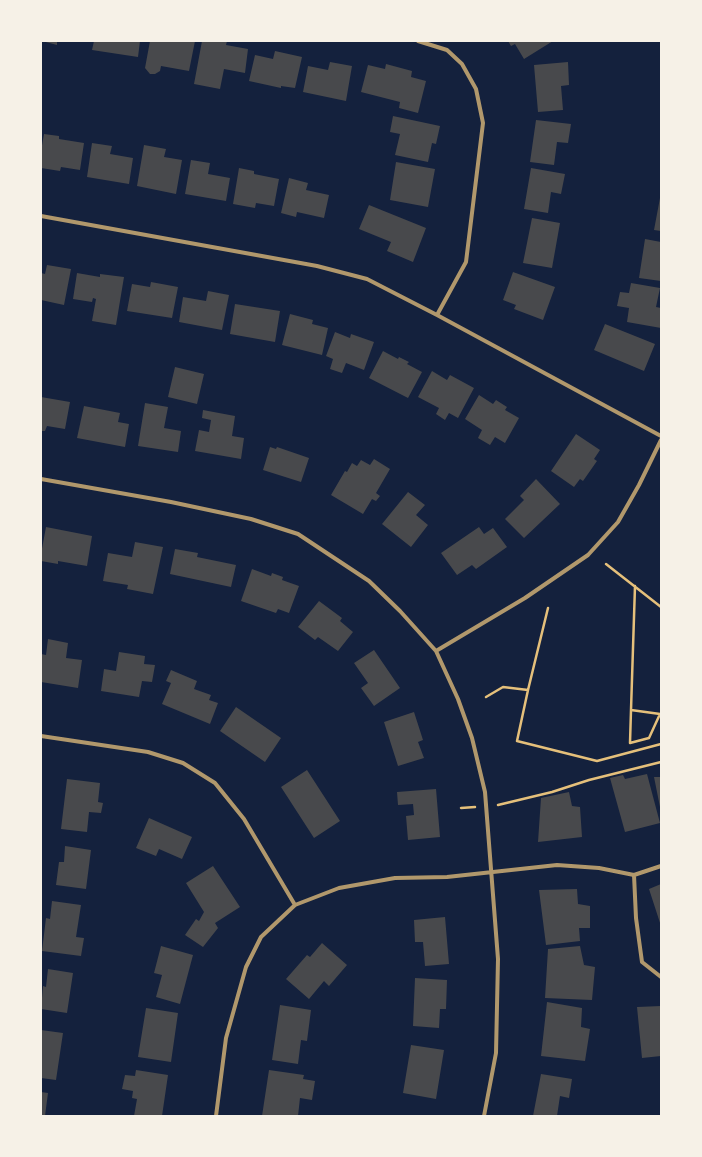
<!DOCTYPE html>
<style>
body{margin:0}
#map{position:relative;width:702px;height:1157px;overflow:hidden;background:#14213d;font-family:Cabin,sans-serif}
canvas{display:block}
.frame{position:absolute;inset:0;border:42px solid #f6f1e7;pointer-events:none}
</style>
<div id="map">
<canvas width="702" height="1157"></canvas>
<div class="frame"></div>
</div>
<script>
const context = document.querySelector('canvas').getContext('2d');
context.lineJoin = 'round';
function paint(path, color) { context.fillStyle = color; context.fill(path, 'evenodd'); }
const poly = rows => new Path2D(rows.map(r => 'M' + r).join(''));
function strokePath(path, color, width, dash) { context.strokeStyle = color; context.lineWidth = width; context.lineCap = dash ? 'butt' : 'round'; context.setLineDash(dash || []); context.stroke(path); }
const building = poly([
 [42,41,57,41,57,45],
 [94,41,140,41,138,57,92,50],
 [150,41,195,41,189,71,161,66,160,71,155,74,150,74,145,68],
 [202,41,227,41,226,45,248,49,245,73,224,69,220,89,194,84],
 [508,41,553,41,524,59,515,44,511,46],
 [275,51,302,57,295,88,281,86,281,88,249,81,255,55,273,59],
 [330,62,352,66,346,101,303,92,308,66,328,70],
 [568,62,569,85,561,86,563,110,538,112,534,65],
 [386,64,412,71,411,77,426,81,418,113,399,108,400,102,361,92,368,65,385,69],
 [393,116,440,126,436,144,432,143,428,162,395,155,400,134,390,132],
 [536,120,571,124,568,143,557,142,554,165,530,162],
 [44,134,59,136,59,139,84,143,80,170,61,167,60,171,41,168,41,151],
 [92,143,112,146,110,154,133,158,129,184,87,177],
 [144,145,166,149,164,157,182,160,176,194,137,186],
 [191,160,210,163,208,174,230,178,226,201,185,194],
 [396,162,435,169,428,207,390,200],
 [239,168,254,171,254,174,279,179,274,206,256,203,255,208,233,204],
 [531,168,565,174,561,194,551,192,548,213,524,209],
 [289,178,308,183,306,190,329,195,324,218,297,212,296,217,281,213],
 [660,198,661,198,661,231,654,230],
 [369,205,426,228,413,262,387,251,391,242,359,229],
 [532,218,560,223,552,268,523,263],
 [645,239,661,242,661,281,639,278],
 [47,265,71,269,64,305,41,300,41,273,45,274],
 [513,272,555,287,543,320,514,309,516,305,503,300],
 [77,273,100,277,100,274,124,277,116,325,92,321,96,299,93,298,92,302,73,299],
 [151,282,178,287,172,318,127,311,132,284,150,287],
 [631,283,660,288,656,307,661,308,661,328,627,322,629,308,617,306,620,292,629,293],
 [208,291,229,295,222,330,179,322,183,297,206,301],
 [235,304,280,311,275,342,230,334],
 [290,314,313,320,312,324,328,328,322,355,282,345],
 [605,324,655,344,644,371,594,350],
 [335,332,350,338,351,334,374,342,364,370,346,363,342,373,330,369,333,359,326,356],
 [383,351,398,359,399,357,409,362,407,364,422,372,408,398,369,378],
 [175,367,204,374,197,404,168,397],
 [432,371,447,380,450,375,474,388,458,418,449,413,445,420,436,414,439,408,418,397],
 [479,395,493,404,496,400,507,407,505,410,519,418,505,443,495,437,490,445,478,438,482,430,465,419],
 [41,397,70,402,65,429,47,426,45,431,41,431],
 [145,403,168,407,164,428,181,431,178,452,138,446],
 [84,406,120,413,118,422,129,424,125,447,77,438],
 [203,410,235,416,232,436,244,438,241,459,195,451,199,430,209,432,211,420,202,418],
 [576,434,600,450,594,459,597,461,583,481,580,479,574,487,551,471],
 [270,447,276,449,277,447,309,458,301,482,263,470],
 [374,459,390,469,376,493,380,496,376,501,372,499,363,514,331,495,345,471,347,472,352,463,357,466,361,460,370,465],
 [536,479,560,504,524,538,505,519,524,500,520,496],
 [408,492,425,505,416,515,428,525,411,547,382,524],
 [46,527,92,536,87,566,58,561,58,564,41,561,41,554],
 [479,527,484,534,493,528,507,547,476,569,472,565,457,575,441,553],
 [135,542,163,547,153,594,127,589,128,585,103,581,108,553,132,557],
 [175,549,198,553,197,557,236,565,231,587,170,574],
 [252,569,271,576,272,573,283,577,282,580,299,586,289,613,278,609,276,613,241,601],
 [319,601,342,618,340,621,353,632,338,651,318,637,315,640,298,627],
 [48,639,68,643,66,658,82,660,78,688,41,682,41,654,46,655],
 [374,650,400,688,374,706,361,688,368,683,354,663],
 [119,652,145,656,144,664,155,665,152,682,142,681,139,697,101,691,104,669,116,671],
 [171,670,197,681,194,689,211,695,209,700,218,703,210,724,162,704,171,683,166,681],
 [236,707,281,738,265,762,220,731],
 [414,712,423,740,418,742,424,758,398,766,384,722],
 [307,770,340,821,314,838,281,787],
 [647,774,660,823,625,832,610,778,623,775,625,779],
 [654,777,661,777,661,807,660,807],
 [67,779,100,783,98,802,103,803,101,813,89,812,87,832,61,829],
 [436,789,440,837,408,840,406,816,414,815,413,804,398,805,397,792],
 [569,792,572,806,580,807,582,837,538,842,541,798],
 [149,818,192,837,182,859,159,849,156,856,136,848],
 [65,846,91,850,86,889,56,885,59,862,64,862],
 [213,866,240,907,215,923,218,928,203,947,185,935,196,919,199,921,204,912,186,883],
 [661,884,661,926,649,889],
 [577,889,578,904,590,906,590,928,579,928,580,941,546,945,539,890],
 [52,901,81,905,76,937,84,938,81,956,42,951,46,918,50,919],
 [445,917,449,964,425,966,423,942,415,942,414,920],
 [322,943,347,965,329,986,324,981,309,999,286,979,307,955,310,957],
 [161,946,193,955,180,1004,156,997,162,975,154,973],
 [580,946,584,965,595,967,592,1000,545,998,548,949],
 [48,969,73,973,67,1013,41,1009,43,986,46,987],
 [415,978,447,980,446,1009,440,1009,439,1028,413,1026],
 [547,1002,582,1008,581,1027,590,1029,585,1061,541,1056],
 [280,1005,311,1010,307,1041,301,1040,298,1064,272,1060],
 [661,1006,661,1056,642,1058,637,1007],
 [146,1008,178,1013,171,1062,138,1057],
 [41,1030,63,1033,56,1080,41,1078],
 [411,1045,444,1050,436,1099,403,1093],
 [136,1070,168,1075,162,1116,134,1116,137,1099,132,1098,133,1091,122,1089,125,1075,135,1076],
 [269,1070,304,1075,303,1079,315,1081,312,1100,300,1098,298,1116,262,1116],
 [541,1074,572,1079,569,1098,560,1096,557,1116,533,1116],
 [41,1092,48,1093,45,1116,41,1116]
]);
const path = poly([
 [606,564,661,607],
 [548,608,528,690,517,741,597,761,661,744],
 [486,697,503,687,528,690],
 [631,710,660,714,649,738,630,743,631,710,635,586],
 [498,805,552,792,589,780,661,762],
 [461,808,475,807]
]);
const minor = poly([
 [418,41,447,50,462,64,476,89,483,123,466,262,437,315],
 [41,216,317,266,367,279,437,315,661,436],
 [41,479,171,502,251,519,298,534,369,581,400,611,436,651,458,699,472,738,485,792,498,959,496,1053,484,1116],
 [436,651,525,598,588,555,618,522,639,485,661,440],
 [41,736,148,752,183,763,215,783,244,819,295,905],
 [634,875,661,866],
 [216,1116,226,1038,246,967,261,937,295,905,339,888,395,878,447,877,557,865,599,868,634,875,636,918,642,962,661,977]
]);
paint(building, '#48494c');
strokePath(path, '#e5c07b', 2.5);
strokePath(minor, '#b1986c', 4);
</script>
